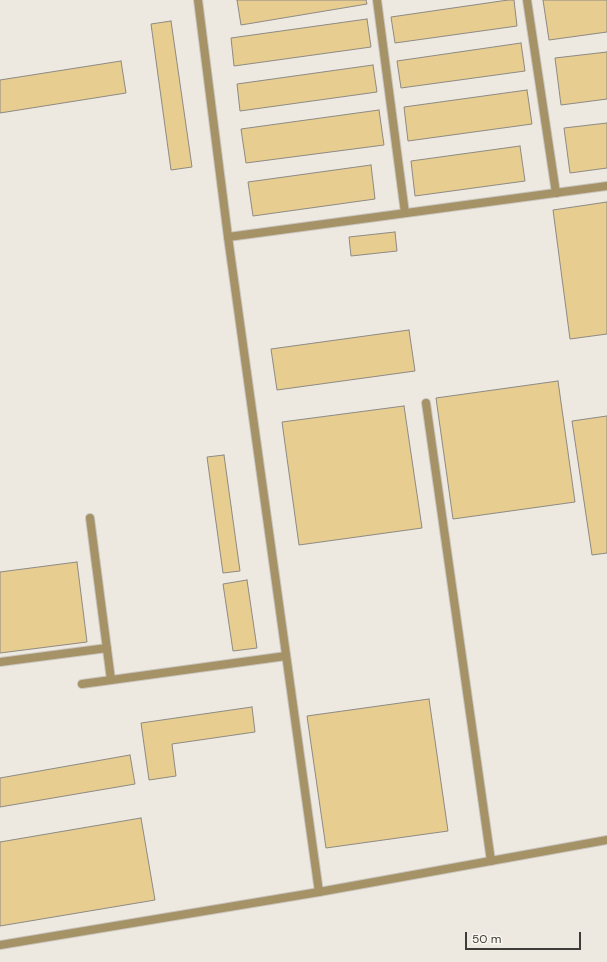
<!DOCTYPE html>
<style>
body{margin:0}
#map{position:relative;width:607px;height:962px;overflow:hidden;background:#ede9e1;font-family:"DM Sans",sans-serif}
canvas{display:block}
.scale{position:absolute;left:465px;top:932px;width:116px;height:18px;box-sizing:border-box;border:2px solid #3e3c39;border-top:0;padding-left:5px;font-size:12px;line-height:14px;white-space:nowrap;color:#3e3c39;-webkit-text-stroke:3px #faf6ef;paint-order:stroke}
</style>
<div id="map">
<canvas width="607" height="962"></canvas>
<div class="scale">50 m</div>
</div>
<script>
const context = document.querySelector('canvas').getContext('2d');
context.lineJoin = 'round';
function paint(path, color) { context.fillStyle = color; context.fill(path, 'evenodd'); }
const poly = rows => new Path2D(rows.map(r => 'M' + r).join(''));
function strokePath(path, color, width, dash) { context.strokeStyle = color; context.lineWidth = width; context.lineCap = dash ? 'butt' : 'round'; context.setLineDash(dash || []); context.stroke(path); }
const building = poly([
 [237,0,366,0,367,4,241,25,237,0],
 [508,0,514,0,517,26,395,43,391,17,508,0],
 [543,0,607,0,607,32,549,40,543,0],
 [367,19,371,47,234,66,231,38,367,19],
 [171,21,192,167,171,170,151,24,171,21],
 [521,43,525,71,401,88,397,61,521,43],
 [607,52,607,99,561,105,555,58,607,52],
 [121,61,126,93,0,113,0,80,121,61],
 [373,65,377,92,240,111,237,84,373,65],
 [527,90,532,124,408,141,404,107,527,90],
 [379,110,384,145,246,163,241,129,379,110],
 [607,123,607,168,570,173,564,128,607,123],
 [520,146,525,181,415,196,411,161,520,146],
 [371,165,375,199,253,216,248,182,371,165],
 [607,202,607,334,570,339,553,210,607,202],
 [395,232,397,251,351,256,349,237,395,232],
 [409,330,415,371,277,390,271,349,409,330],
 [558,381,575,502,453,519,436,398,558,381],
 [404,406,422,528,299,545,282,422,404,406],
 [607,416,607,553,592,555,572,421,607,416],
 [224,455,240,571,223,573,207,457,224,455],
 [77,562,87,642,0,653,0,572,77,562],
 [247,580,257,648,233,651,223,584,247,580],
 [429,699,448,831,326,848,307,716,429,699],
 [252,707,255,732,172,744,176,776,149,780,141,723,252,707],
 [130,755,135,784,0,807,0,778,130,755],
 [141,818,155,900,0,926,0,842,141,818]
]);
const service = poly([
 [377,0,405,213],
 [527,0,556,193],
 [426,403,491,861],
 [90,518,111,680],
 [0,662,107,648]
]);
const minor = poly([
 [228,237,607,186],
 [82,684,286,656],
 [0,945,319,892,607,840]
]);
const tertiary = poly([
 [198,0,228,237,319,892]
]);
paint(building, '#e8cd90');
strokePath(building, '#8d8a83', 1);
strokePath(service, '#cac6bf', 10);
strokePath(minor, '#cac6bf', 10);
strokePath(tertiary, '#cac6bf', 10);
strokePath(service, '#a59266', 8);
strokePath(minor, '#a59266', 8);
strokePath(tertiary, '#a59266', 8);
</script>
